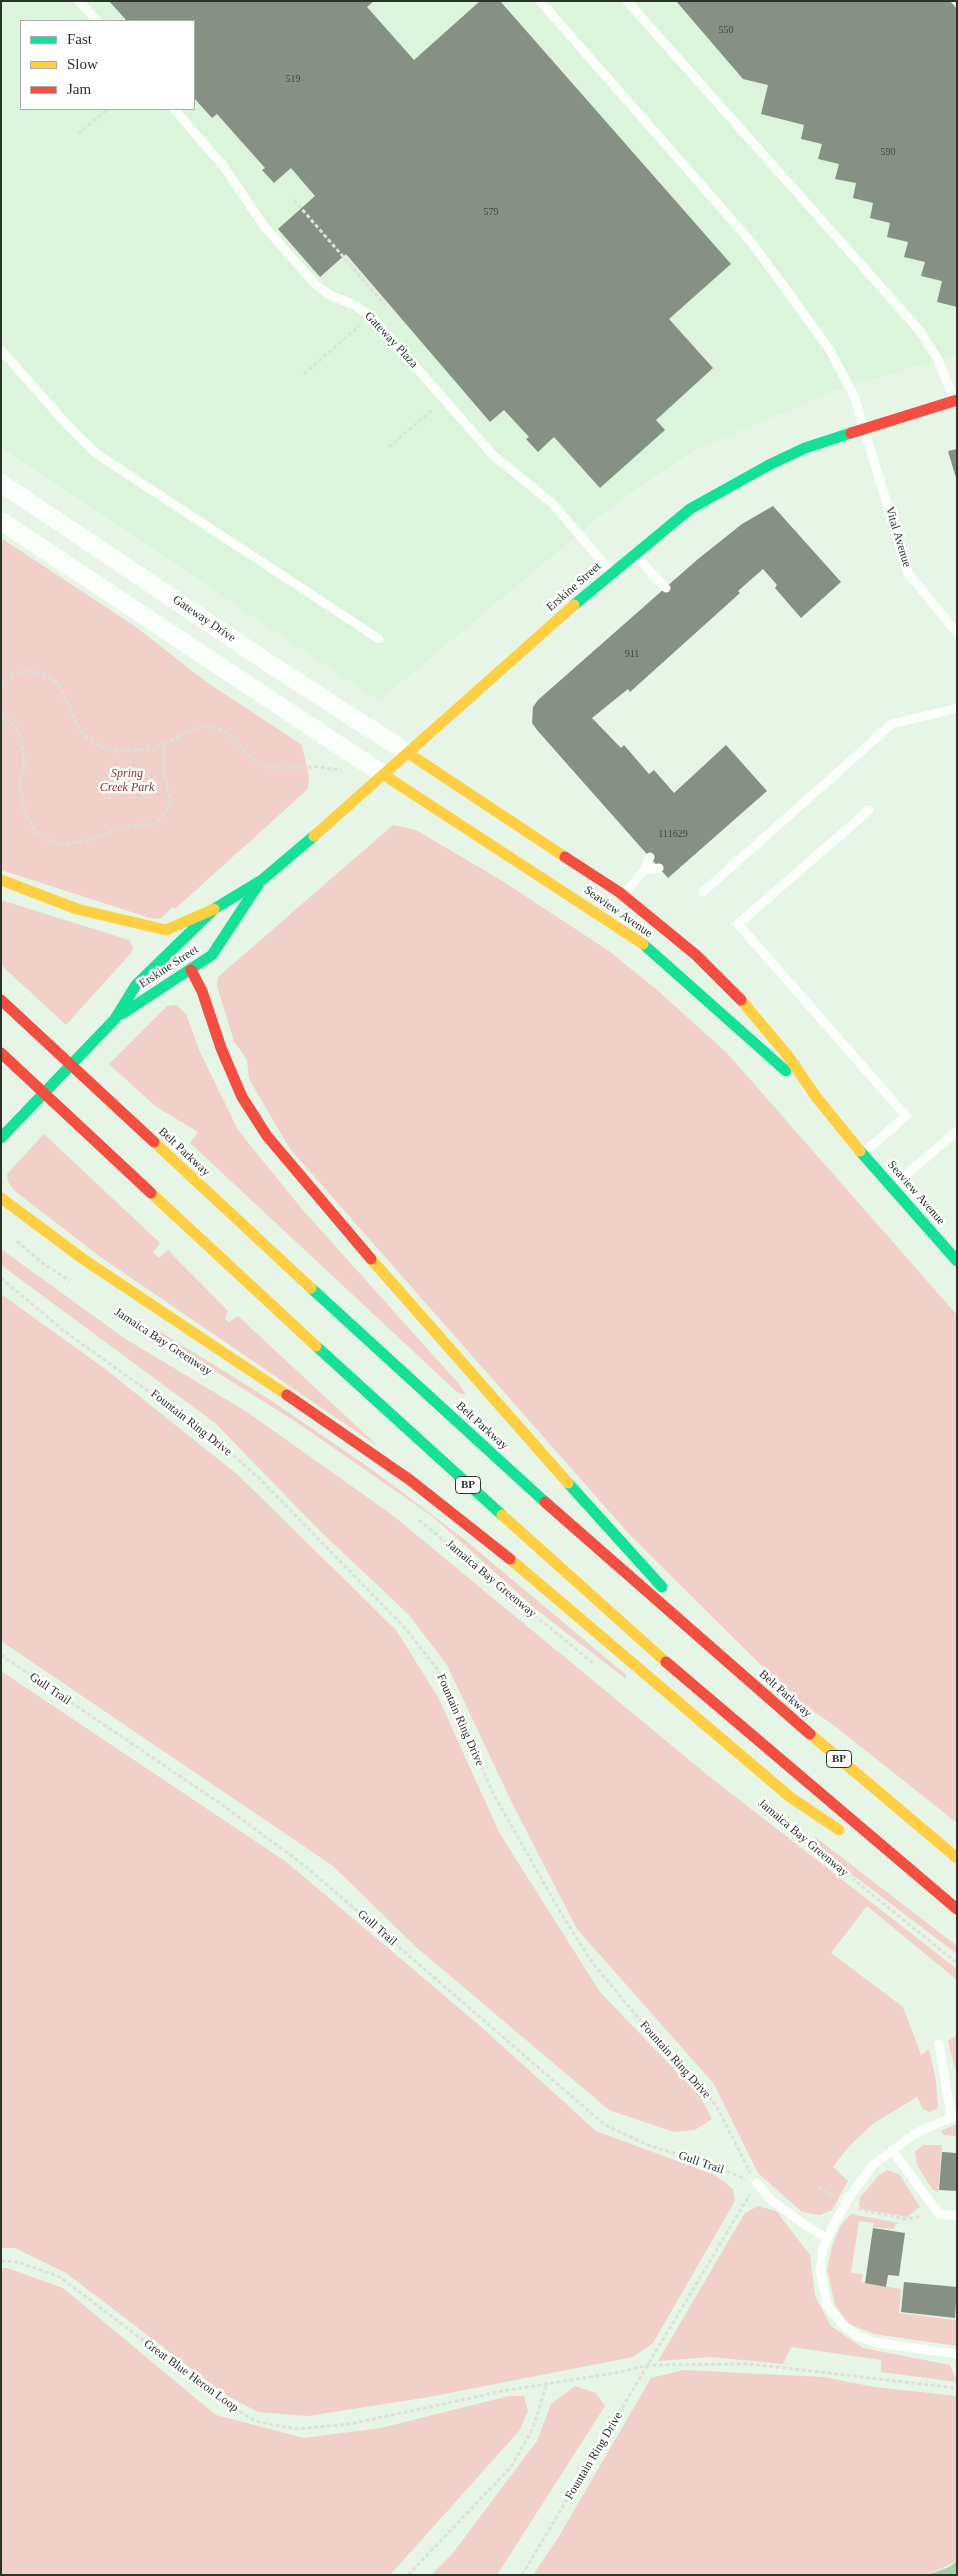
<!DOCTYPE html>
<style>
body{margin:0}
#map{position:relative;width:958px;height:2576px;overflow:hidden;background:#e7f5e6;font-family:Georgia,serif}
canvas{display:block}
.frame{position:absolute;inset:0;border:2px solid #293329;pointer-events:none}
.legend{position:absolute;left:20px;top:20px;width:175px;height:90px;box-sizing:border-box;background:#fff;border:1px solid #a9ada9;margin:0;padding:6px 9px;list-style:none;font-size:15px;color:#293329}
.legend li{display:flex;align-items:center;gap:10px;height:25px}
.legend b{width:25px;border:1px solid #a9ada9}
</style>
<div id="map">
<canvas width="958" height="2576"></canvas>
<div class="frame"></div>
<ul class="legend">
<li><b style="height:6px;background:#16e098"></b>Fast</li>
<li><b style="height:6px;background:#ffcf43"></b>Slow</li>
<li><b style="height:6px;background:#f24e42"></b>Jam</li>
</ul>
</div>
<script>
const context = document.querySelector('canvas').getContext('2d');
context.lineJoin = 'round';
function paint(path, color) { context.fillStyle = color; context.fill(path, 'evenodd'); }
const poly = rows => new Path2D(rows.map(r => 'M' + r).join(''));
function strokePath(path, color, width, dash) { context.strokeStyle = color; context.lineWidth = width; context.lineCap = dash ? 'butt' : 'round'; context.setLineDash(dash || []); context.stroke(path); }
function write(font, color, halo, rows, align = 'center') {
  context.font = font + ' Georgia,serif'; context.lineWidth = 5; context.setLineDash([]); context.textBaseline = 'middle'; context.strokeStyle = halo; context.fillStyle = color; for (const [text, x, y, turn = 0] of rows) {
    context.save(); context.translate(x, y); context.rotate((+turn || 0) * Math.PI / 180); context.textAlign = isNaN(turn) ? turn : align; if (halo) context.strokeText(text, 0, 0); context.fillText(text, 0, 0); context.restore();
  }
}
const built = poly([
 [1,1,957,1,957,354,837,390,695,450,611,507,379,701,1,447],
 [21,21,194,21,194,109,21,109]
]);
const green = poly([
 [1,538,136,627,205,681,302,745,309,776,308,789,175,909,173,907,160,919,150,918,1,870],
 [393,825,416,830,504,882,609,951,657,990,726,1052,957,1315,957,1823,836,1727,792,1696,629,1534,290,1149,249,1079,247,1060,234,1041,217,986,218,977],
 [1,900,129,940,133,947,132,952,66,1025,1,965],
 [176,1005,186,1014,200,1052,238,1130,301,1208,459,1384,466,1395,457,1392,190,1143,198,1132,155,1106,109,1064,167,1006],
 [44,1134,160,1243,153,1253,159,1258,168,1250,228,1311,225,1319,229,1322,238,1316,379,1447,99,1256,15,1191,8,1182,7,1174],
 [1,1249,124,1338,247,1412,391,1514,710,1777,957,1969,957,1980,867,1906,831,1953,903,2007,921,2055,929,2049,936,2081,938,2108,929,2112,923,2109,917,2097,874,2123,849,2146,833,2167,848,2181,832,2210,820,2215,802,2212,758,2173,714,2084,577,1929,511,1801,447,1665,409,1615,320,1531,215,1423,1,1265],
 [1,1294,104,1368,238,1475,396,1630,438,1697,500,1834,600,1992,700,2096,712,2119,695,2130,674,2132,609,2110,416,1947,333,1866,1,1641],
 [156,1329,269,1399,374,1471,464,1539,626,1675,626,1679,538,1611,432,1516,293,1420,159,1336],
 [1,1671,285,1861,479,2025,596,2131,715,2175,733,2189,735,2201,653,2343,633,2357,429,2397,308,2416,258,2412,226,2395,66,2273,15,2248,1,2248],
 [814,1836,957,1946,957,1954,824,1853],
 [957,2035,957,2076,948,2041],
 [957,2124,957,2136,944,2135,941,2131],
 [923,2145,942,2145,938,2192,932,2189,917,2165,915,2152],
 [888,2170,900,2175,920,2207,907,2217,862,2209,859,2206,860,2198,879,2175],
 [758,2206,776,2211,810,2255,815,2296,831,2326,863,2348,950,2365,957,2382,881,2372,881,2360,791,2347,783,2364,711,2357,658,2361,745,2213],
 [851,2214,899,2223,895,2225,894,2229,873,2227,874,2223,859,2221,851,2273,863,2274,861,2282,901,2289,899,2313,956,2320,957,2313,957,2346,874,2334,849,2324,835,2305,827,2270,832,2247,841,2225],
 [1,2268,7,2268,63,2288,216,2415,304,2438,381,2428,509,2396,524,2396,528,2411,519,2431,390,2575,1,2575],
 [684,2370,823,2377,875,2387,957,2396,957,2561,927,2575,533,2575,558,2538,651,2378],
 [575,2386,596,2393,605,2406,497,2575,431,2575,453,2553,537,2441,551,2404]
]);
const water = poly([
 [957,2561,957,2575,927,2575,949,2567]
]);
const building = poly([
 [109,1,374,1,367,7,414,60,480,1,500,1,731,264,669,319,713,368,656,420,665,430,600,488,554,437,538,452,526,439,529,437,504,410,490,422,346,254,320,277,278,229,315,196,291,168,274,183,262,170,265,168,217,114,212,118,194,98,194,21,127,21],
 [676,1,950,1,957,9,957,307,937,302,942,281,921,276,925,262,904,257,908,242,887,237,890,223,870,218,873,203,853,198,856,183,835,179,839,164,818,159,822,144,801,139,804,125,761,114,768,85,743,79],
 [957,449,957,478,956,478,948,451],
 [773,506,841,582,801,618,775,588,777,585,763,569,738,591,740,593,630,692,628,689,592,718,621,748,624,745,649,774,654,770,674,793,726,745,767,791,668,878,537,730,532,723,533,707,538,700,698,559,742,524],
 [942,2152,957,2153,957,2191,939,2190],
 [873,2228,905,2233,899,2276,888,2275,886,2287,865,2283],
 [904,2282,957,2287,955,2318,901,2312]
]);
const path = poly([
 [78,134,108,109],
 [294,200,385,305],
 [304,374,359,326],
 [389,447,432,410],
 [1,685,12,675,28,671,42,674,56,682,62,691,78,727,86,737,97,745,113,751,153,749,198,727,212,726,229,734,251,758,268,768,319,767,341,770],
 [1,715,15,726,22,742,24,768,19,782,24,812,37,833,50,841,60,844,87,841,121,827,156,824,168,807,170,799,163,769,165,745],
 [17,1241,41,1262,70,1281],
 [1,1278,64,1331,211,1436,261,1480,404,1627,438,1670,494,1795,562,1915,592,1962,634,2013,702,2087,718,2109,750,2172],
 [419,1520,594,1664],
 [1,1655,221,1804,305,1866,605,2125,650,2146,700,2161,746,2179],
 [786,1825,957,1963],
 [818,2187,835,2197],
 [858,2209,905,2219,923,2216],
 [1,2261,18,2262,60,2277,223,2401,255,2421,296,2429,350,2424,503,2391,621,2372,647,2365,750,2364,957,2388],
 [408,2575,511,2467,533,2428,547,2383],
 [522,2575,750,2194]
]);
const lane = poly([
 [79,1,97,21],
 [540,1,752,243,830,350,854,396,908,573,957,633],
 [627,1,920,331,937,358,955,401],
 [174,109,224,167,264,226,315,284,330,295,354,305,371,316,493,455,553,504,611,572],
 [1,350,71,429,97,454,379,639],
 [634,554,666,588],
 [644,870,650,857],
 [703,892,892,724,957,708],
 [624,895,644,870,659,868],
 [864,1152,906,1116,738,924,869,810],
 [893,1186,957,1131],
 [939,2044,951,2116],
 [957,2115,916,2133,873,2165,850,2196,833,2226,823,2249,820,2270,827,2305,841,2323,858,2336,877,2343,957,2354],
 [892,2150,939,2214,957,2216],
 [757,2183,770,2199,805,2225,827,2238]
]);
const street = poly([
 [1,483,273,666,408,753],
 [1,521,384,775]
]);
const fast = poly([
 [574,605,690,509,769,465,805,448,851,433],
 [643,944,786,1071],
 [122,1014,212,955,258,885],
 [1,1138,115,1019,136,985,214,909,262,880,314,836],
 [860,1151,957,1261],
 [311,1288,545,1502],
 [316,1346,502,1515],
 [568,1483,662,1587]
]);
const slow = poly([
 [408,753,565,857],
 [384,775,643,944],
 [314,836,574,605],
 [1,880,77,909,166,930,214,909],
 [741,1000,788,1056,817,1098,860,1151],
 [154,1142,311,1288],
 [151,1193,316,1346],
 [1,1198,83,1259,287,1395],
 [371,1259,568,1483],
 [502,1515,666,1662],
 [510,1559,790,1797,839,1830],
 [810,1734,957,1858]
]);
const jam = poly([
 [851,433,957,400],
 [565,857,619,892,696,955,741,1000],
 [191,970,202,991,221,1048,242,1097,267,1136,371,1259],
 [1,1000,154,1142],
 [1,1053,151,1193],
 [287,1395,410,1480,510,1559],
 [545,1502,810,1734],
 [666,1662,957,1909]
]);
const numberNames = [
 ["550",726,30],
 ["519",293,79],
 ["590",888,152],
 ["579",491,212],
 ["911",632,654],
 ["111629",673,834]
];
const shields = [
 [468,1485,25],
 [839,1759,25]
];
const shieldNames = [
 ["BP",468,1485],
 ["BP",839,1759]
];
const streetNames = [
 ["Gateway Plaza",391,340,47],
 ["Vital Avenue",898,537,73],
 ["Erskine Street",574,587,-41],
 ["Gateway Drive",204,619,34],
 ["Seaview Avenue",618,912,35],
 ["Erskine Street",169,967,-33],
 ["Belt Parkway",184,1152,43],
 ["Seaview Avenue",916,1193,49],
 ["Jamaica Bay Greenway",163,1342,33],
 ["Fountain Ring Drive",191,1423,38],
 ["Belt Parkway",482,1426,42],
 ["Jamaica Bay Greenway",491,1579,40],
 ["Gull Trail",50,1689,34],
 ["Belt Parkway",785,1694,41],
 ["Fountain Ring Drive",460,1720,66],
 ["Jamaica Bay Greenway",803,1838,40],
 ["Gull Trail",377,1928,41],
 ["Fountain Ring Drive",675,2060,48],
 ["Gull Trail",701,2163,19],
 ["Great Blue Heron Loop",191,2376,36],
 ["Fountain Ring Drive",594,2456,-59]
];
const parkNames = [
 ["Spring",127,774],
 ["Creek Park",127,788]
];
paint(built, '#dcf4dc');
paint(green, '#f0d0c8');
paint(water, '#a9d1a8');
paint(building, '#869085');
strokePath(path, '#dce0dc', 3, [4, 2.5]);
strokePath(lane, '#fbfefb', 9);
strokePath(street, '#fbfefb', 18);
strokePath(fast, '#16e098', 11);
strokePath(slow, '#ffcf43', 11);
strokePath(jam, '#f24e42', 11);
write('10px', '#404a40', null, numberNames);
for (const [x, y, w] of shields) { const box = new Path2D(); box.roundRect(x - w / 2, y - 8.5, w, 17, 4); context.fillStyle = '#fff'; context.fill(box); strokePath(box, '#293329', 1); }
write('bold 11px', '#293329', null, shieldNames);
write('12px', '#293329', '#fff', streetNames);
write('italic 12px', '#8a3233', '#fff', parkNames);
</script>
